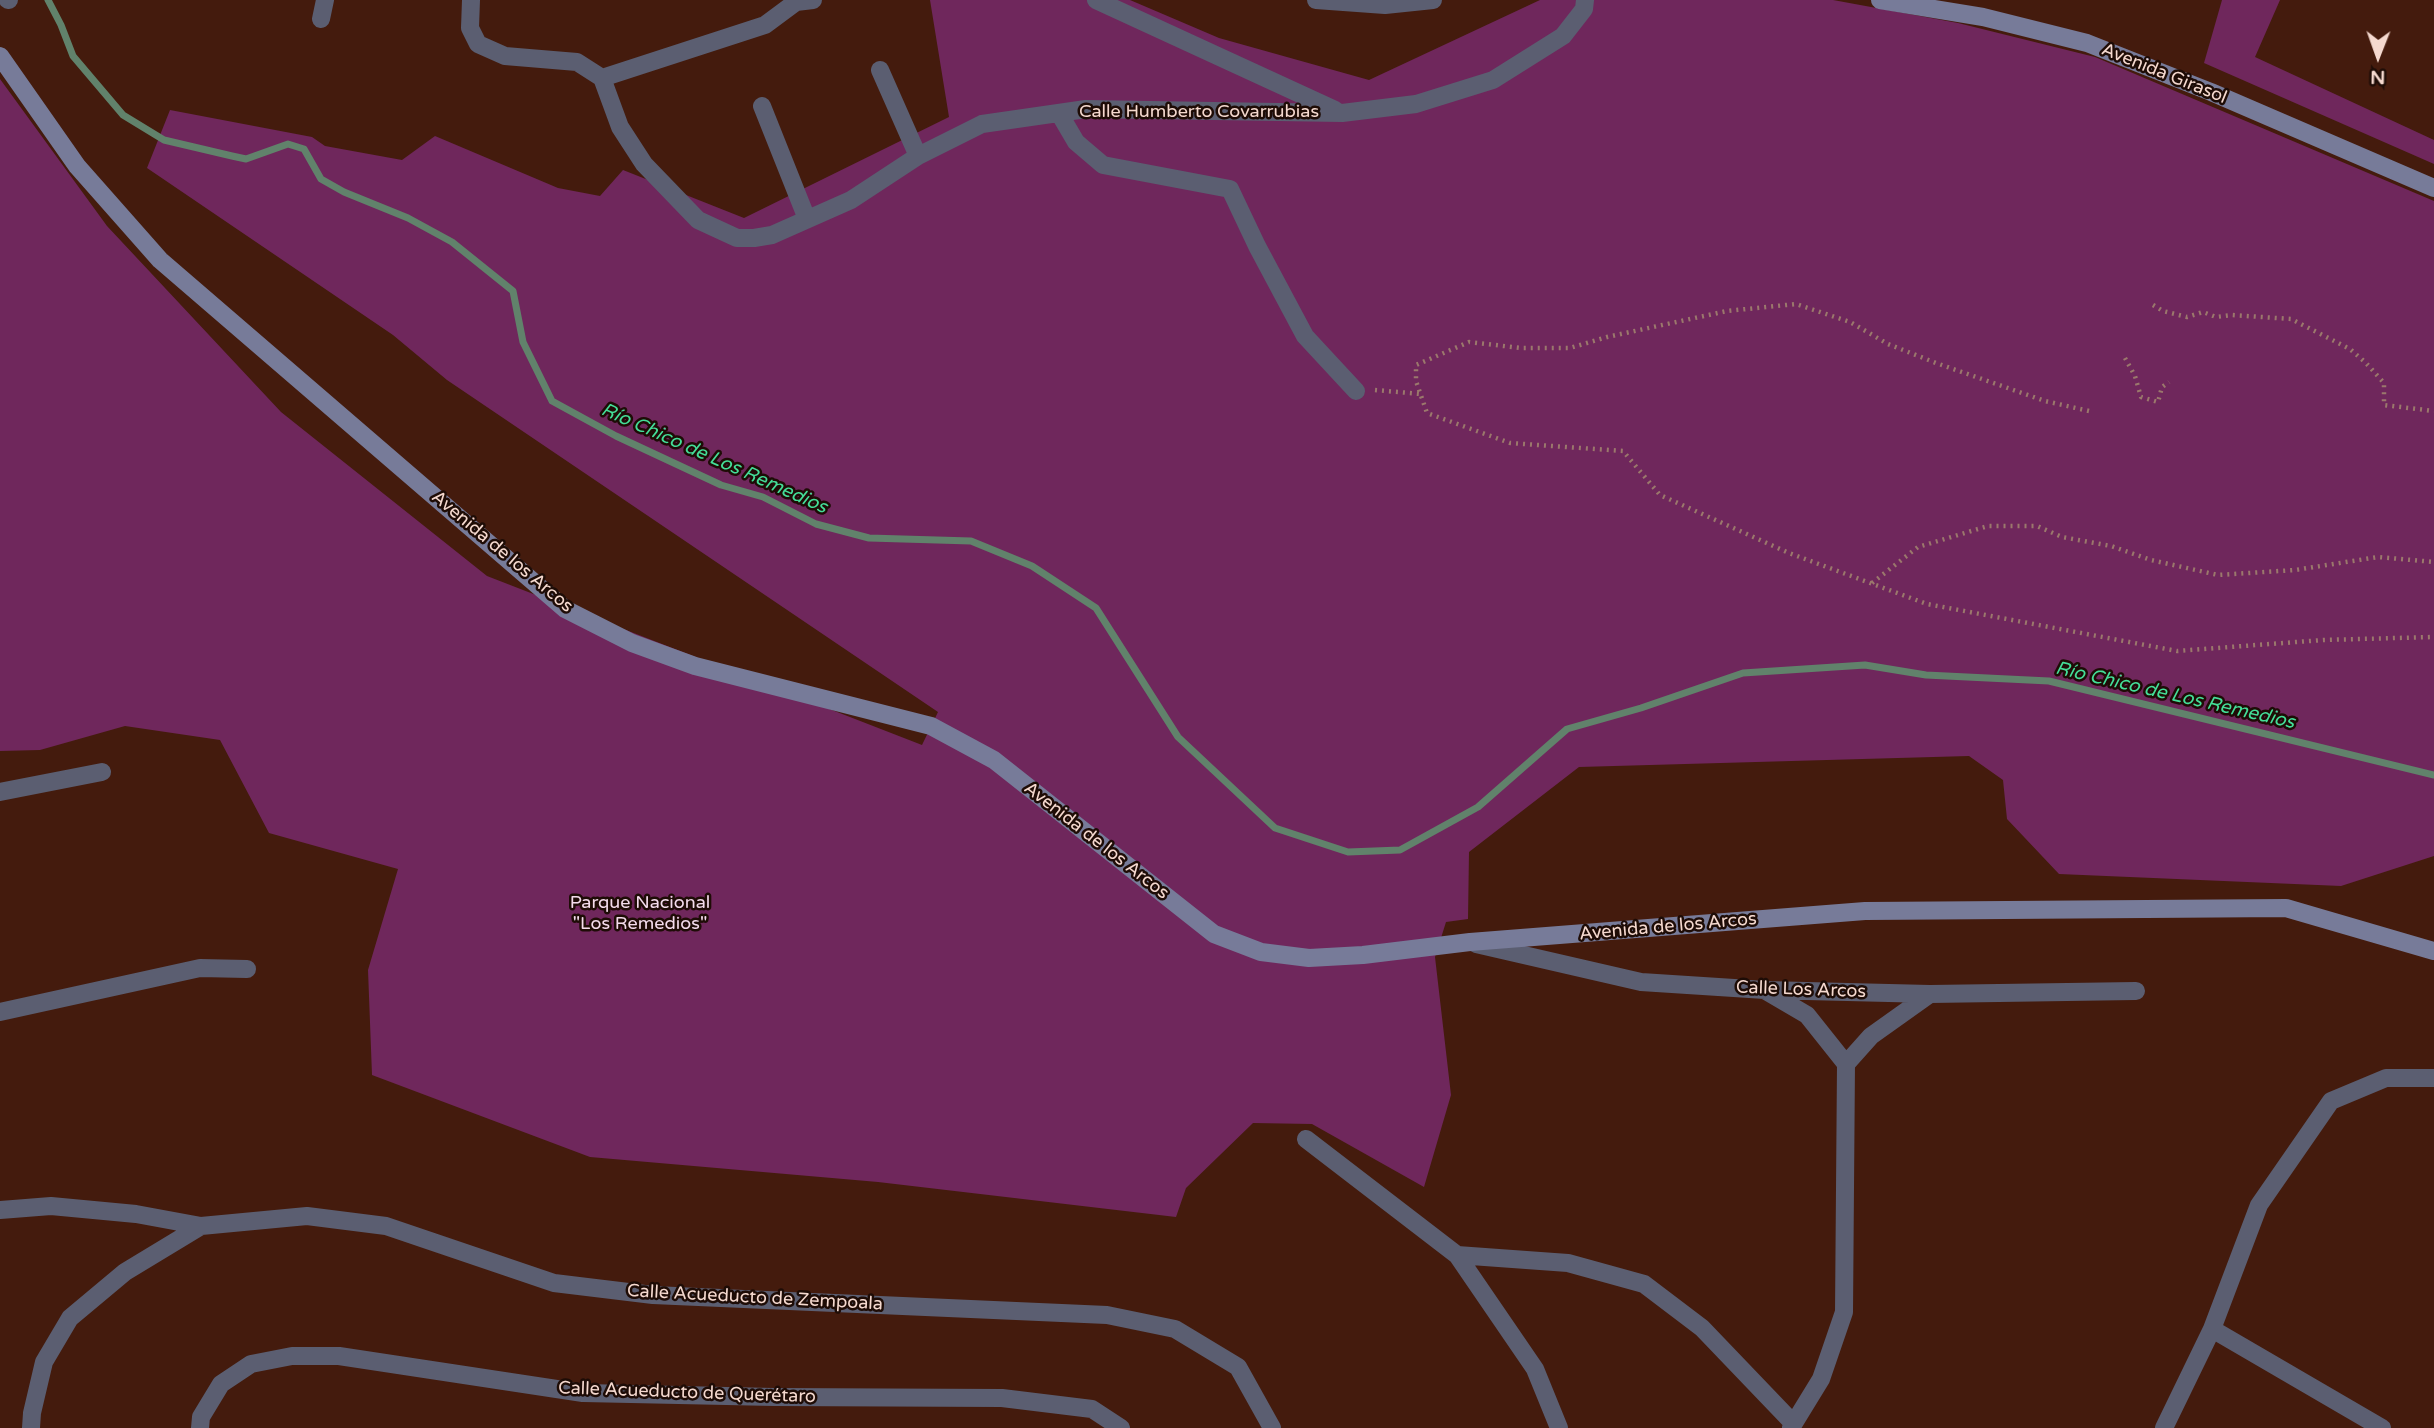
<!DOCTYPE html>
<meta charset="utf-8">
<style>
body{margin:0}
#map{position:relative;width:2434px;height:1428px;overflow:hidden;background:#441b0d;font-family:"Varela Round",sans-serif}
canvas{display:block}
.north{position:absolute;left:2343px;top:21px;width:70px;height:70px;-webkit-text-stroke:5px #1e0c06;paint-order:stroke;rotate:181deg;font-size:19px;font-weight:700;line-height:28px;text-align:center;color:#f5d9cf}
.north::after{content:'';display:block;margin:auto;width:24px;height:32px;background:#f5d9cf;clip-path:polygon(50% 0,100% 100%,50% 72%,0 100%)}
</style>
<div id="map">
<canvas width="2434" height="1428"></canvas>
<div class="north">N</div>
</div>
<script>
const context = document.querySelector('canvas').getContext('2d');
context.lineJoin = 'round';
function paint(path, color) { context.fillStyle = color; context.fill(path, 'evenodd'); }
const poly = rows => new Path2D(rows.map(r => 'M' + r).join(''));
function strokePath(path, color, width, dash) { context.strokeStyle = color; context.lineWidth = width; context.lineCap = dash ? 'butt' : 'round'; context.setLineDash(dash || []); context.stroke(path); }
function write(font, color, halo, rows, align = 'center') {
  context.font = font + ' "Varela Round",sans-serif'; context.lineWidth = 5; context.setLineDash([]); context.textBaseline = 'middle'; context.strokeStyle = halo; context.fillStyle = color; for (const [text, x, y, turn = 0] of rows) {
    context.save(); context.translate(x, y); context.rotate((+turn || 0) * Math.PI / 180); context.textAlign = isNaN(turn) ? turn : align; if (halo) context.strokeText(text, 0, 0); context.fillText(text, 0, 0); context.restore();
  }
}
const green = poly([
 [930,0,1130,0,1219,38,1369,80,1540,0,1833,0,1958,23,2095,57,2434,201,2434,856,2341,886,2059,874,2007,819,2003,780,1969,756,1579,767,1469,852,1468,919,1446,922,1435,957,1451,1095,1424,1187,1312,1124,1253,1123,1186,1188,1176,1217,878,1182,590,1157,372,1075,368,970,398,869,269,833,220,740,125,726,40,750,0,751,0,79,107,226,281,412,487,576,922,745,938,712,447,380,393,335,147,168,170,110,312,137,325,146,402,160,435,136,558,188,600,196,623,170,744,218,949,117],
 [2222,0,2280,0,2255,57,2434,140,2434,164,2204,63]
]);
const stream = poly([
 [48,0,61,25,73,56,123,115,164,140,232,156,246,159,288,144,304,149,321,179,344,192,408,218,452,242,513,291,523,342,552,401,616,436,721,485,763,497,816,524,869,538,971,541,1032,566,1096,608,1178,737,1275,828,1348,852,1400,850,1478,807,1567,729,1641,708,1743,673,1865,665,1926,675,2049,681,2434,775]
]);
const path = poly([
 [2153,305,2163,311,2187,317,2203,312,2216,317,2232,315,2291,319,2350,349,2366,363,2384,383,2384,405,2434,411],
 [2125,358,2135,376,2141,397,2158,402,2162,387,2169,382],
 [1375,390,1421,394],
 [2089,411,2045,401,1936,363,1888,344,1850,322,1796,304,1727,311,1607,337,1570,348,1521,348,1469,342,1416,365,1416,381,1427,413,1510,443,1623,451,1660,495,1789,553,1927,604,2177,651,2323,640,2434,637],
 [1872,583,1918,547,1988,526,2037,526,2062,537,2111,546,2151,560,2218,575,2295,570,2378,557,2434,562]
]);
const street = poly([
 [8,0,9,0],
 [471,0,470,28,478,44,505,56,577,62,602,78,620,127,644,164,698,220,737,238,754,238,772,235,851,200,918,156,982,124,1086,109,1342,113,1416,104,1493,80,1563,36,1584,9,1585,0],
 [1096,0,1335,110],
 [1316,0,1385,5,1433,0],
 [321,19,325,0],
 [880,70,918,156],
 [602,78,765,25,796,2,813,0],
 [762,106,807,219],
 [1059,113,1076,142,1103,165,1230,189,1257,246,1305,336,1356,391],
 [0,792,102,772],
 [1476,944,1641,982,1765,990,1930,994,2136,991],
 [1766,991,1807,1015,1846,1064,1844,1312,1821,1379,1791,1428],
 [0,1012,200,968,247,969],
 [1846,1064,1871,1036,1930,994],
 [1306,1139,1457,1255,1535,1369,1559,1428],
 [0,1210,51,1206,136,1214,201,1226,307,1216,386,1226,554,1283,653,1295,1107,1315,1175,1329,1238,1367,1272,1428],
 [1457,1255,1568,1263,1644,1284,1702,1328,1793,1423],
 [2212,1329,2382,1428],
 [31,1428,32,1413,44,1362,70,1318,125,1272,201,1226],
 [200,1428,201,1417,221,1384,251,1364,292,1356,339,1356,583,1393,774,1397,1002,1398,1092,1409,1121,1428],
 [2164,1428,2212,1329,2259,1205,2331,1101,2386,1078,2434,1078]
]);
const secondary = poly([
 [1880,0,1983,17,2087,43,2211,92,2434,188],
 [0,56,77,166,160,260,565,609,632,643,695,666,931,726,994,760,1214,934,1261,952,1309,958,1363,955,1470,942,1865,911,2286,908,2434,951]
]);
const streetNames = [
 ["Avenida Girasol",2164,74,22],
 ["Calle Humberto Covarrubias",1199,112],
 ["Avenida de los Arcos",502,552,40],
 ["Avenida de los Arcos",1096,841,38],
 ["Avenida de los Arcos",1668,927,-5],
 ["Calle Los Arcos",1801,990,2],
 ["Calle Acueducto de Zempoala",755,1298,3],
 ["Calle Acueducto de Querétaro",687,1393,2]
];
const parkNames = [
 ["Parque Nacional",640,903],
 ["\"Los Remedios\"",640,924]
];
const waterNames = [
 ["Río Chico de Los Remedios",714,459,24],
 ["Río Chico de Los Remedios",2175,696,13]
];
paint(green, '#6f275c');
strokePath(stream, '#61826b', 7);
strokePath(path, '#9b786c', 4.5, [2, 5]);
strokePath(street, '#5b5e71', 18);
strokePath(secondary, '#777b99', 18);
write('18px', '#f5d9cf', '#1e0c06', streetNames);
write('18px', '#f4dcec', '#1e0c06', parkNames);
write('italic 19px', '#44de98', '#1e0c06', waterNames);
</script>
